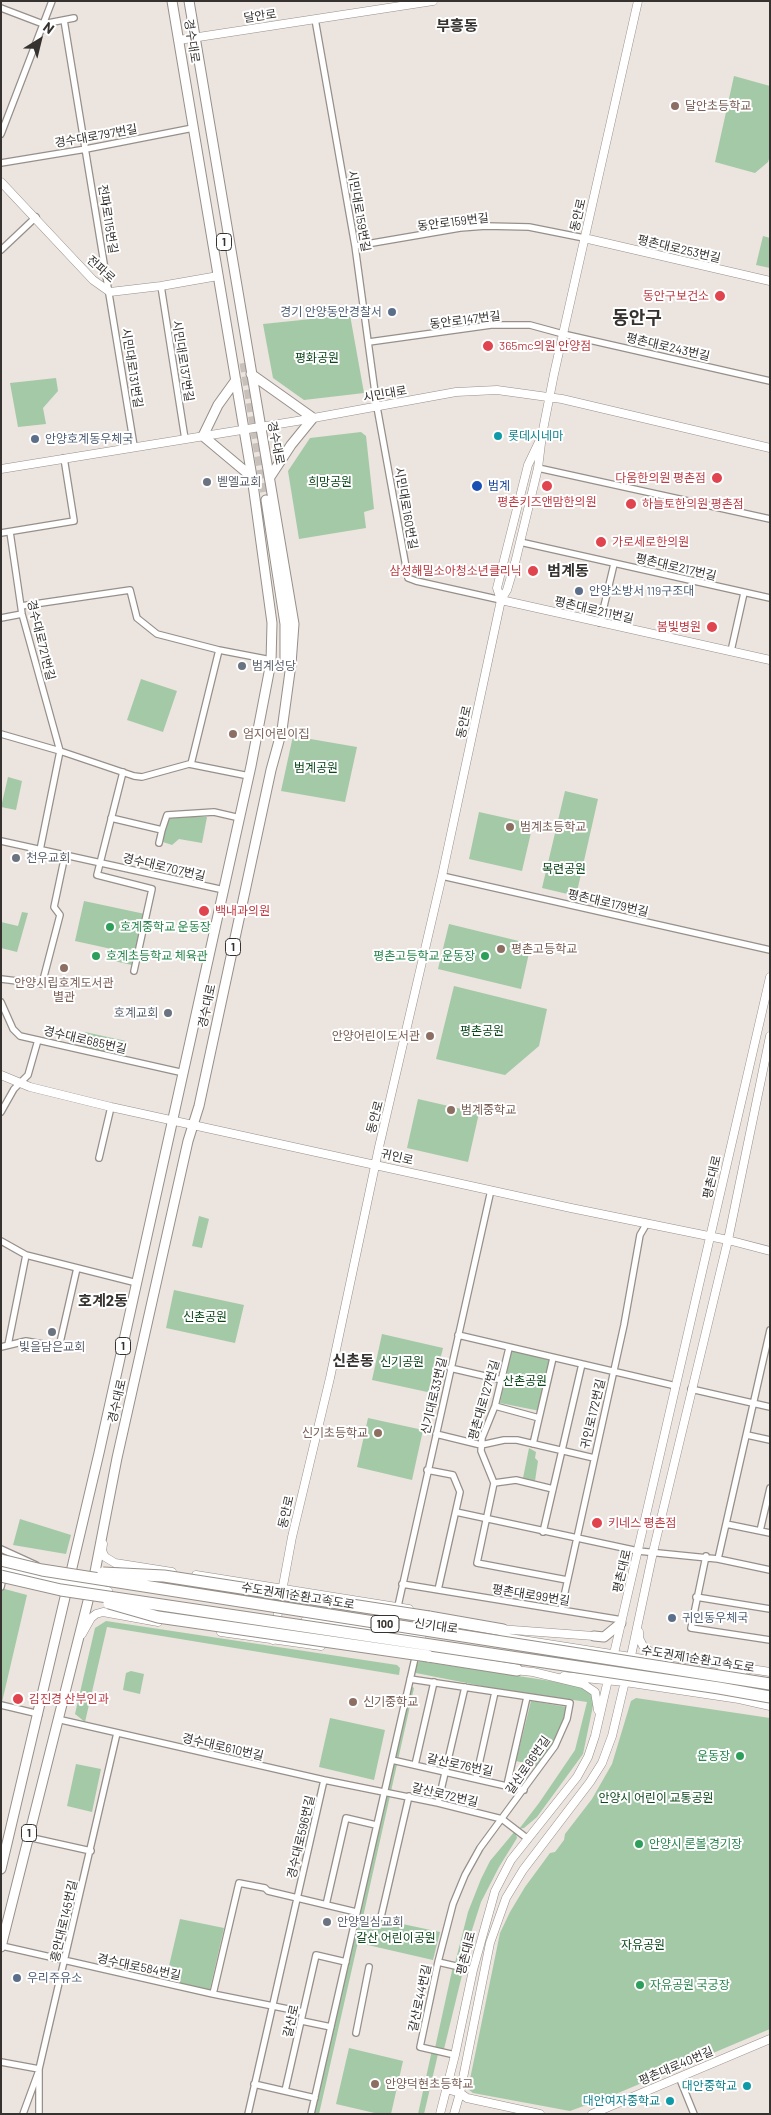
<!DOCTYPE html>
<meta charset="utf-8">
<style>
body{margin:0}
#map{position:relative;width:771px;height:2115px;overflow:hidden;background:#ece4de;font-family:Barlow,sans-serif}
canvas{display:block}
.frame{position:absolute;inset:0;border:2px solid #353230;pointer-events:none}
.north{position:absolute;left:15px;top:15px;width:50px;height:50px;-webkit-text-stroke:4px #fff;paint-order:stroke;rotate:36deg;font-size:14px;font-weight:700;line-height:20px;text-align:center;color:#353230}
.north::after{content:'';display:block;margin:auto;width:18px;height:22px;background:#353230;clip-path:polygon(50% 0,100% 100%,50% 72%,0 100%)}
</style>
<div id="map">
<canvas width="771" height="2115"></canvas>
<div class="frame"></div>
<div class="north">N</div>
</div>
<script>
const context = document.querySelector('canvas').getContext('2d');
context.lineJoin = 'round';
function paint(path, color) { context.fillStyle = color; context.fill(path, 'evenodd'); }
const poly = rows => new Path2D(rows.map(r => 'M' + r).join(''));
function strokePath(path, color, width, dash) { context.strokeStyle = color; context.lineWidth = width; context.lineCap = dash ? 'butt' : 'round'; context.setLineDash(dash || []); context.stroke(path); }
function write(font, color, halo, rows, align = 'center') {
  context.font = font + ' Barlow,"Noto Sans KR",sans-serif'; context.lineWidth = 4; context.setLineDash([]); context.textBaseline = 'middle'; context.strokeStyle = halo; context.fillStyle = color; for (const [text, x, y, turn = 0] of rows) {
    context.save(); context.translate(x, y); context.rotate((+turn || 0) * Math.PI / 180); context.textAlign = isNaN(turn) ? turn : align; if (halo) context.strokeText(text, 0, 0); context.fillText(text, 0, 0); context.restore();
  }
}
const green = poly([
 [734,76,770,86,770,156,768,162,755,173,715,162],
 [763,236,770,238,770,268,756,265],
 [350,315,364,393,304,400,273,378,263,324],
 [56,378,58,391,43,408,46,424,18,427,10,383],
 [361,432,366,436,374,509,364,512,366,528,299,539,288,471,310,438],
 [141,679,177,691,163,732,127,720],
 [293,736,357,747,345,802,281,791],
 [8,777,22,781,16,810,1,807],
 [565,791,598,799,576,896,542,888],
 [479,812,533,824,522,871,469,859],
 [178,816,207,817,202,843,179,839,172,845,160,841,166,818],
 [84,901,145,914,132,965,114,961,116,950,75,941],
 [22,912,28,913,17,952,1,948,1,922,18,926],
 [449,924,531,944,521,989,438,969],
 [454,986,547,1009,539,1046,505,1075,436,1059],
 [85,1032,126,1041,123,1058,82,1049],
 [418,1099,479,1113,468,1162,407,1148],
 [199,1216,209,1219,202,1248,192,1246],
 [174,1290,244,1305,235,1343,166,1328],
 [382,1334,443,1348,432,1393,372,1380],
 [511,1350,551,1359,540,1411,500,1403],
 [368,1418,423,1430,412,1480,357,1467],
 [529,1448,536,1452,535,1458,538,1461,535,1481,523,1478],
 [20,1519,71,1535,66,1554,13,1545],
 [1,1588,27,1595,2,1702,1,1702],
 [106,1621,397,1665,400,1668,399,1675,107,1627,85,1722,75,1714,95,1628],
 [419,1661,584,1686,593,1693,594,1701,583,1754,537,1817,524,1828,519,1829,539,1803,575,1750,587,1702,492,1688,416,1673,415,1668],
 [131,1671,144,1674,140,1694,123,1690,126,1673],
 [411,1686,414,1688,363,1917,365,1916,440,1932,433,1960,359,1943,363,1920,319,2114,313,2114],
 [636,1698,770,1718,770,2029,611,2096,570,2111,473,2093,468,2089,500,1933,510,1912,525,1887,550,1853,555,1852,564,1840,565,1834,592,1799,612,1764,631,1701],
 [531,1701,567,1707,564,1720,549,1752,538,1766,516,1761],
 [330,1718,385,1730,374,1780,319,1767],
 [76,1764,101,1769,92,1812,67,1806],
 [515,1831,517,1838,499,1867,481,1902,472,1930,464,1963,462,1965,455,1963,468,1912,481,1879,490,1861],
 [180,1919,224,1928,209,1993,165,1983],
 [453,1966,462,1968,463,1971,444,2049,442,2050,435,2048],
 [349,2048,403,2061,391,2114,379,2114,336,2104],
 [432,2050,438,2054,424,2114,418,2114]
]);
const primaryTunnel = poly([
 [244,363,266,500]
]);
const minor = poly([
 [1,8,43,24,74,18],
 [315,19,355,246,377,407,408,578,416,581,501,600],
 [64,20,134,446],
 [1,134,52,1],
 [1,163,86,149,193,128],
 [355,246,460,228,486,226,529,227,584,238],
 [1,250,36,217],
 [161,286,185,439],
 [369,342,491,325,530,325,563,334,770,381],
 [538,468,770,519],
 [10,532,22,614,60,751,40,850],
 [1,533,74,521,64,458],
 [520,542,770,598],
 [21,606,130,590,137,618,157,634,219,650],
 [1,618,22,614],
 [600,623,614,564],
 [731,651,744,593],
 [1,734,60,751,134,776,142,777,189,764,249,776],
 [191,764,219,650,271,660],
 [123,772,97,875,152,889,134,971],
 [111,818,162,830,167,815,214,812,240,818],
 [1,841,224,890],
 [159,843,162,830],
 [442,876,770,950],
 [1,979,42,984,60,915,54,907,65,855],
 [1,1002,13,1029,20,1036,184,1073],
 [1,1112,14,1089,28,1075,38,1040],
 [99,1158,111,1107],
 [1,1241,26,1255,137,1283],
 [770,1330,718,1559,770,1570],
 [458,1335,676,1386],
 [8,1345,26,1255],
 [1,1347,26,1341,59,1347,77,1268],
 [509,1348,495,1406,482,1438,481,1451,494,1483,477,1563,567,1580],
 [450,1368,502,1380],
 [691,1389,770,1407],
 [495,1406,539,1418],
 [436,1434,481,1445,504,1440,517,1440,594,1458],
 [747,1435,770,1440],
 [533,1444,553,1358],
 [427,1470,453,1475,460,1492,438,1590],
 [494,1483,516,1480,553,1489],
 [456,1512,638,1551,718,1559],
 [726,1524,770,1533],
 [760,1531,770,1488],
 [543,1532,582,1364],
 [1,1549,36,1565],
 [706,1556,691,1628,770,1640],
 [1,1568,5,1568,1,1587],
 [402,1584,622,1620],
 [696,1597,770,1609],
 [398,1606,491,1190],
 [561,1610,624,1325,640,1235,647,1223],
 [410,1679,570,1703,567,1719,555,1746,480,1848,465,1875,453,1904,438,1962,420,2047,455,2055],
 [1,1705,39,1714],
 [57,1719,324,1780,438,1803,502,1819,528,1839],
 [392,1760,524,1790],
 [415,1765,434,1682],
 [476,1778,495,1692],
 [507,1785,527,1697],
 [438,1803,465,1687],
 [28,1837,91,1851],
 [326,1905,346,1818,376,1825],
 [381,1917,409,1796],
 [2,1946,213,1994,303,2012],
 [438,1962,473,1970],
 [213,1994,239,1883,265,1888,268,1891,356,1912],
 [302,2021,331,2027],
 [356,2033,369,1967],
 [1,2062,39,2069],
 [679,2077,694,2114],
 [254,2084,315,2098],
 [285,2091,316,1955,346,1962],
 [23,2114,38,2073],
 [39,2114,39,2069,117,1733],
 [248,2114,324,1780],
 [311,2114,415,1658]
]);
const tertiary = poly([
 [179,40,433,1],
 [1,182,93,280,110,292,161,286,218,276],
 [584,238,770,281],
 [1,469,297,421,456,392,497,390,562,399,770,448],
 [501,600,770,660],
 [501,600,497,588,528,465,539,442],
 [1,1075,30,1087,111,1107,571,1208,728,1240,770,1251],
 [103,1544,102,1551,105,1557,115,1563,172,1572],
 [5,1568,108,1591],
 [196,1575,409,1609],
 [305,1621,422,1635],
 [499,1629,594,1636],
 [221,1632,321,1646],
 [639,1632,639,1638,643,1646,653,1654,770,1672],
 [82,1634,91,1618,96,1614,103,1612,158,1622],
 [503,1637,669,1663],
 [273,1640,292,1537,330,1378,379,1147,442,876,501,600,507,590,515,563,538,468,542,435,554,374,638,1],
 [514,1670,533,1672,583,1684,595,1692,598,1710],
 [720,1672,743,1671],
 [564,1676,625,1682,739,1699,770,1706],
 [447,2089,460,2093,467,2098,540,2114],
 [440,2114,455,2055,473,1970,495,1891,511,1860,577,1777,588,1757,595,1736,770,977],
 [454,2114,460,2093,490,1943,506,1898,523,1870,590,1782,602,1763,612,1736,631,1656,653,1552,728,1240,770,1036],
 [592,2114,770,2039]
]);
const secondary = poly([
 [594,1636,604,1637,621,1623]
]);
const primary = poly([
 [251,374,313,418,291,445,270,477],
 [236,380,218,405,203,436,252,477],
 [266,500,285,624,285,666],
 [1,1869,99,1453,251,766,271,662,272,623,252,477,172,1],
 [1,1947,94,1577,117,1458,188,1141,199,1106,271,770,282,730,291,664,294,624,189,1]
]);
const motorway = poly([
 [429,1617,503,1630],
 [428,1656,517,1670]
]);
const motorwayBridge = poly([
 [1,1560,42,1570,770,1684],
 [103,1573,164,1576,429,1617],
 [1,1576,61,1590,719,1688,770,1697],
 [109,1603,158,1617,428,1656]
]);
const markers = [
 [675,106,5,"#8d6e63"],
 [720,296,6,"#e0444e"],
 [392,312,5,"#5c6f8a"],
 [488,346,6,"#e0444e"],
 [498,436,5,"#0f9aa8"],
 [35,439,5,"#5c6f8a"],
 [717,478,6,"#e0444e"],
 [207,482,5,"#6b7280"],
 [477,486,6,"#1a4fb4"],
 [547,486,6,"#e0444e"],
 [631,504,6,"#e0444e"],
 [601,542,6,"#e0444e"],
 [533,571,6,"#e0444e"],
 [579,591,5,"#5c6f8a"],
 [712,627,6,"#e0444e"],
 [242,666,5,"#6b7280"],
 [233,734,5,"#8d6e63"],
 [510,827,5,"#8d6e63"],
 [16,858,5,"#6b7280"],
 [204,911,6,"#e0444e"],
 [110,927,5,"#2e9e5b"],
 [501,949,5,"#8d6e63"],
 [96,956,5,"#2e9e5b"],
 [485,956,5,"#2e9e5b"],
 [64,968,5,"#8d6e63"],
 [168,1013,5,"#6b7280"],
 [430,1036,5,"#8d6e63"],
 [451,1110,5,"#8d6e63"],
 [52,1332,5,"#6b7280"],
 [378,1433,5,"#8d6e63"],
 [597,1523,6,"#e0444e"],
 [672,1618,5,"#5c6f8a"],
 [18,1699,6,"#e0444e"],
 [353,1702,5,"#8d6e63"],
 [740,1756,5,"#2e9e5b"],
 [639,1844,5,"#2e9e5b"],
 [327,1922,5,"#6b7280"],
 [17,1978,5,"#5c6f8a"],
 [640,1985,5,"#2e9e5b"],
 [375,2084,5,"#8d6e63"],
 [747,2086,5,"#0f9aa8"],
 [670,2101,5,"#0f9aa8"]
];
const shields = [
 [224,242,15],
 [233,947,15],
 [123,1346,15],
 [385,1624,28],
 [29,1833,15]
];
const shieldNames = [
 ["1",224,242],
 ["1",233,947],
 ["1",123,1346],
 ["100",385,1624],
 ["1",29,1833]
];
const streetNames = [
 ["달안로",260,16,-8],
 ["경수대로",192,41,81],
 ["경수대로797번길",96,136,-10],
 ["시민대로159번길",359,211,80],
 ["동안로",578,215,-77],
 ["전파로115번길",108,219,81],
 ["동안로159번길",453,222,-7],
 ["평촌대로253번길",679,249,13],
 ["전파로",101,269,42],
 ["동안로147번길",465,320,-7],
 ["평촌대로243번길",668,347,13],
 ["시민대로137번길",183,361,81],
 ["시민대로131번길",132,368,81],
 ["시민대로",385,394,-10],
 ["경수대로",276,443,79],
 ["시민대로160번길",406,508,80],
 ["평촌대로217번길",676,567,13],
 ["평촌대로211번길",594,610,13],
 ["경수대로721번길",41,640,76],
 ["동안로",464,722,-78],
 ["경수대로707번길",164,867,13],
 ["평촌대로179번길",608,903,13],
 ["경수대로",207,1006,-78],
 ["경수대로685번길",85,1040,13],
 ["동안로",375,1117,-75],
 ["귀인로",397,1157,13],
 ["평촌대로",712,1177,-77],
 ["신기대로33번길",434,1396,-77],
 ["평촌대로127번길",484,1400,-74],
 ["경수대로",117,1401,-77],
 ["귀인로172번길",593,1414,-77],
 ["동안로",286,1512,-77],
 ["평촌대로",622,1571,-77],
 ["평촌대로99번길",531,1595,9],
 ["수도권제1순환고속도로",298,1596,9],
 ["신기대로",436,1626,8],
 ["수도권제1순환고속도로",698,1659,9],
 ["경수대로610번길",223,1747,13],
 ["갈산로76번길",460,1765,12],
 ["갈산로86번길",528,1765,-55],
 ["갈산로72번길",445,1795,13],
 ["경수대로596번길",301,1837,-77],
 ["흥안대로145번길",64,1921,-77],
 ["평촌대로",466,1953,-76],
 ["경수대로584번길",139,1967,12],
 ["갈산로44번길",420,1998,-78],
 ["갈산로",291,2021,-77],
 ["평촌대로40번길",676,2066,-23]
];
const educationNames = [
 ["달안초등학교",685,106],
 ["엄지어린이집",243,734],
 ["범계초등학교",520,827],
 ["평촌고등학교",511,949],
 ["안양시립호계도서관",64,983,"center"],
 ["별관",64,997,"center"],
 ["안양어린이도서관",420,1036,"right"],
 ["범계중학교",461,1110],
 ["신기초등학교",368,1433,"right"],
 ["신기중학교",363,1702],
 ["안양덕현초등학교",385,2084]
];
const healthNames = [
 ["동안구보건소",709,296,"right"],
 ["365mc의원 안양점",499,346],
 ["다움한의원 평촌점",706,478,"right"],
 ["평촌키즈앤맘한의원",547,502,"center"],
 ["하늘토한의원 평촌점",642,504],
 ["가로세로한의원",612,542],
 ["삼성해밀소아청소년클리닉",522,571,"right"],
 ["봄빛병원",701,627,"right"],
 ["백내과의원",215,911],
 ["키네스 평촌점",608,1523],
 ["김진경 산부인과",29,1699]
];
const serviceNames = [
 ["경기 안양동안경찰서",382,312,"right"],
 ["안양호계동우체국",45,439],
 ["안양소방서 119구조대",589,591],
 ["귀인동우체국",682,1618],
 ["우리주유소",27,1978]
];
const parkNames = [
 ["평화공원",317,358],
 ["희망공원",330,482],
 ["범계공원",316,768],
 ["목련공원",564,869],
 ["평촌공원",482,1031],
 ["신촌공원",205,1317],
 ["신기공원",402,1362],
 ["산촌공원",525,1381],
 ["안양시 어린이 교통공원",656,1798],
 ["갈산 어린이공원",396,1938],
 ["자유공원",643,1945]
];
const cultureNames = [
 ["롯데시네마",508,436,"left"],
 ["대안중학교",737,2086],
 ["대안여자중학교",660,2101]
];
const worshipNames = [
 ["벧엘교회",217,482],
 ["범계성당",252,666],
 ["천우교회",26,858],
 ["호계교회",158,1013,"right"],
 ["빛을담은교회",52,1347,"center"],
 ["안양일심교회",337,1922]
];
const transitNames = [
 ["범계",488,486]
];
const leisureNames = [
 ["호계중학교 운동장",120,927],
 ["호계초등학교 체육관",106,956],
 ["평촌고등학교 운동장",475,956,"right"],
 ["운동장",730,1756,"right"],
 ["안양시 론볼 경기장",649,1844],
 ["자유공원 국궁장",650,1985]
];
const quarterNames = [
 ["부흥동",457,26],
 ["범계동",568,571],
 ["호계2동",103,1301],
 ["신촌동",353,1361]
];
const districtNames = [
 ["동안구",637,318]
];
paint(green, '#a4c9a7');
strokePath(primaryTunnel, '#c7c0bb', 9, [9, 4.5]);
strokePath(minor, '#97908a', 8);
strokePath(tertiary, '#97908a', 9);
strokePath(secondary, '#97908a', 11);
strokePath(primary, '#97908a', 11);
strokePath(motorway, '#97908a', 13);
strokePath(minor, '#fff', 5.5);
strokePath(tertiary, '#fff', 8);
strokePath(secondary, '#fff', 9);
strokePath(primary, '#fff', 9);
strokePath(motorway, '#fff', 11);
strokePath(motorwayBridge, '#97908a', 13, []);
strokePath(motorwayBridge, '#fff', 11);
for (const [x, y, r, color] of markers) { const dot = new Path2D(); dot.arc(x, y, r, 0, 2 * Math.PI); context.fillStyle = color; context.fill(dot); strokePath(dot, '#fff', 2); }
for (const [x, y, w] of shields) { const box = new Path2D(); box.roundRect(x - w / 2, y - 8.5, w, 17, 4); context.fillStyle = '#fff'; context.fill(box); strokePath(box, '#353230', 1); }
write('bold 11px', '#353230', null, shieldNames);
write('12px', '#353230', '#fff', streetNames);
write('12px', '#785e54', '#fff', educationNames, 'left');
write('12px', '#be3a42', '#fff', healthNames, 'left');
write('12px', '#4e5e75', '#fff', serviceNames, 'left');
write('12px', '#0a4719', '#fff', parkNames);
write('12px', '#0d838f', '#fff', cultureNames, 'right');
write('12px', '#5b616d', '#fff', worshipNames, 'left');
write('12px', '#164399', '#fff', transitNames, 'left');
write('12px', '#27864d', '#fff', leisureNames, 'left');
write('bold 15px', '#353230', '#fff', quarterNames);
write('bold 18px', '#353230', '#fff', districtNames);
</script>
